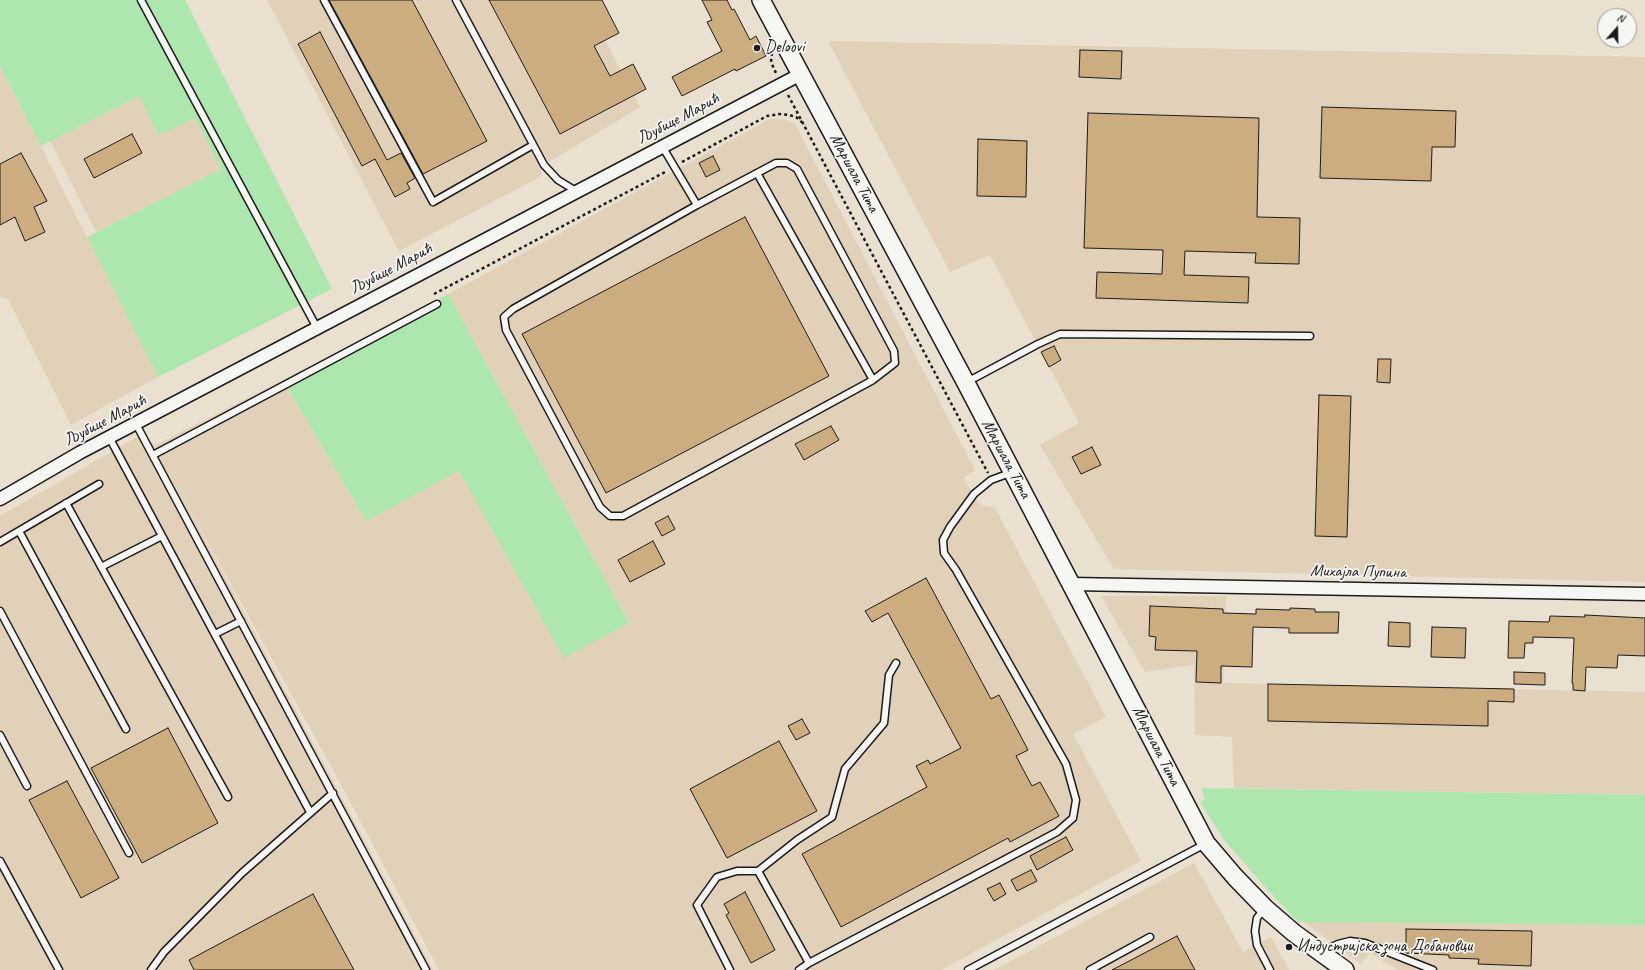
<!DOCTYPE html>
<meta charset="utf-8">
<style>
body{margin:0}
#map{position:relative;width:1645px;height:970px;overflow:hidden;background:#e9e0d0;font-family:Caveat,sans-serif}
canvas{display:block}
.north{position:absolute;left:1597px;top:8px;width:40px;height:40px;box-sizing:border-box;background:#f6f6f2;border:1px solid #9f9f9c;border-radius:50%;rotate:20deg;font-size:11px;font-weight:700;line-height:16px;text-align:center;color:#1c1c1c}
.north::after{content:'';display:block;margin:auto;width:14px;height:18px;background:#1c1c1c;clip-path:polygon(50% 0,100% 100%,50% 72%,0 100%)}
</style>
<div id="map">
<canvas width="1645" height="970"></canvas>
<div class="north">N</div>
</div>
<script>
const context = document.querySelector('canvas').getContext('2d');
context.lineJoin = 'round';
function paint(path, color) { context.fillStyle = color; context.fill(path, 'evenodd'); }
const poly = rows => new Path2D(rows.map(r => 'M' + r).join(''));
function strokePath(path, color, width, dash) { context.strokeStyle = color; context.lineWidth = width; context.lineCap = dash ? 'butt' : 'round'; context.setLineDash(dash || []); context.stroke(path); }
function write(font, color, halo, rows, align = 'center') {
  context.font = font + ' Caveat,sans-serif'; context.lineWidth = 3.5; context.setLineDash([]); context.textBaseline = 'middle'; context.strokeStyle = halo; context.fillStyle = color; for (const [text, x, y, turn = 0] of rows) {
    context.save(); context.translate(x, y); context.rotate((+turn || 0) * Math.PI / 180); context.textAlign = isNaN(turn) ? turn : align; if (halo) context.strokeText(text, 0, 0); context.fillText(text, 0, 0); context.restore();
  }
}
const built = poly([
 [267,0,584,0,640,107,544,165,540,177,399,251],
 [828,41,1645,57,1645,582,1114,569,1040,445,1079,423,990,255,950,272],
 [0,66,158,377,71,425,8,299,0,297],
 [139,96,195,117,221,169,96,232,50,141],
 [770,119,783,119,795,124,975,470,963,478,981,505,995,508,1106,717,1073,734,1141,861,941,970,439,970,338,779,176,484,433,970,0,970,0,516,137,437,156,445,283,380,366,521,459,470,564,657,629,623,448,294],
 [1101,596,1226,596,1223,683,1645,692,1645,795,1234,788,1232,737,1195,735,1194,665,1145,672],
 [1194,863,1243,952,1271,937,1289,970,994,970],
 [1304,922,1645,925,1645,970,1398,970,1370,953,1361,964]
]);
const green = poly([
 [0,0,185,0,332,289,158,377,87,237,221,169,195,118,159,135,139,96,41,146,0,66],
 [448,294,629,623,564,658,459,471,366,521,283,380],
 [1201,788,1645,795,1645,925,1298,922,1265,887,1224,840,1200,802,1205,799]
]);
const building = poly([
 [329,0,412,0,487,141,423,174,329,0],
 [489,0,602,0,619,33,594,46,610,76,633,64,646,89,560,134,489,0],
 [702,0,727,0,732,10,734,9,750,40,756,36,766,56,736,71,735,69,682,96,672,77,722,51,707,22,712,20,702,0],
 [320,32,387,160,401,153,415,178,407,183,410,189,395,197,375,159,362,166,298,44,320,32],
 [1080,50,1122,51,1121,79,1079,77,1080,50],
 [1322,107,1456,111,1455,147,1432,147,1431,181,1320,178,1322,107],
 [1088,113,1259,118,1257,217,1300,218,1299,264,1255,263,1256,253,1185,251,1184,275,1249,277,1248,303,1096,298,1097,272,1162,274,1163,250,1084,248,1088,113],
 [132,134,142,153,94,178,84,159,132,134],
 [978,139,1027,141,1026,197,977,196,978,139],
 [21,153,47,201,34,207,45,232,25,241,15,217,0,225,0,164,21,153],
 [713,156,720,170,706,177,699,163,713,156],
 [745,217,829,376,606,493,522,334,745,217],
 [1054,346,1061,360,1049,367,1041,352,1054,346],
 [1378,359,1391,359,1390,383,1377,382,1378,359],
 [1319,395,1351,396,1347,537,1315,536,1319,395],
 [831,426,839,440,804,460,795,444,831,426],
 [1092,447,1101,465,1081,474,1072,457,1092,447],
 [668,516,675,529,662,536,655,523,668,516],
 [653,541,665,564,630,582,618,560,653,541],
 [926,578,991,699,999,695,1028,750,1016,756,1032,786,1040,782,1059,816,1010,842,1008,838,841,927,802,854,927,787,916,766,928,760,930,764,961,748,888,613,872,622,865,611,926,578],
 [1150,606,1223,609,1223,613,1256,614,1256,609,1290,610,1290,608,1315,609,1315,612,1339,612,1338,633,1289,633,1289,628,1253,627,1252,667,1221,666,1221,683,1196,682,1197,651,1155,650,1156,637,1149,636,1150,606],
 [1585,615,1645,618,1645,656,1618,655,1617,668,1586,667,1585,691,1573,690,1573,683,1572,683,1574,638,1533,637,1533,643,1525,643,1524,658,1508,658,1509,621,1549,622,1550,616,1585,617,1585,615],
 [1389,622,1410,623,1410,647,1388,646,1389,622],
 [1432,627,1466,628,1465,658,1431,657,1432,627],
 [1514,672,1545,673,1545,685,1514,684,1514,672],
 [1268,684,1514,689,1514,702,1488,701,1488,726,1268,721,1268,684],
 [802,719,810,733,796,740,788,726,802,719],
 [168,728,218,823,142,863,91,768,168,728],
 [779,741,817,811,727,858,690,789,779,741],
 [67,781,119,878,81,898,29,800,67,781],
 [1066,837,1073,850,1037,870,1030,856,1066,837],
 [1031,870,1037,881,1017,891,1011,880,1031,870],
 [1000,883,1006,894,994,901,987,889,1000,883],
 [745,892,775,950,751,963,726,915,729,913,724,904,745,892],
 [313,894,354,970,194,970,189,960,313,894],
 [1406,929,1532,931,1531,966,1478,964,1479,959,1449,958,1449,955,1406,953,1406,929],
 [1177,936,1195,970,1112,970,1177,936]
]);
const path = poly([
 [772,53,771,62,776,73],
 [788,95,988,473],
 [682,162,767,116,780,114,789,115,796,117,805,125],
 [434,294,667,171]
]);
const lane = poly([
 [141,0,317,328],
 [324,0,433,202,533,145],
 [456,0,544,165,558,180,576,191],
 [662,146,697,205,513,309,504,317,506,330,600,507,610,516,623,516,873,380,895,363,894,351,797,169,787,163,776,163,697,205],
 [757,173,873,380],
 [967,382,1038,344,1060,334,1310,336],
 [136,424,426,970],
 [109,437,310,812],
 [153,455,437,304],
 [66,503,228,797],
 [19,531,126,729],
 [0,542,99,484],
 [101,567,162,536],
 [0,611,129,853],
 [215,634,241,621],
 [0,735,27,786],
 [0,861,59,970],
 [758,871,809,963],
 [1264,909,1257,918,1255,931,1257,945,1270,970],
 [1323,951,1338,944,1350,941,1365,943,1433,970],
 [151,970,164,952,242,873,333,793],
 [730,970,697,905,717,877,737,871,758,871,797,840,832,817,845,769,884,723,889,675,896,663],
 [799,970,809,963,1057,832,1073,818,1076,800,1066,764,956,570,944,553,943,540,950,527,974,494,991,480,1010,473],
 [968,970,1205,844],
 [1090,970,1150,937]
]);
const street = poly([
 [0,499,81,452,801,74],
 [1071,584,1645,594]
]);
const secondary = poly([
 [761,0,966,383,1206,843,1235,877,1265,908,1294,933,1345,970]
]);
const markers = [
 [757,48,4,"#1c1c1c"],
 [1289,947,4,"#1c1c1c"]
];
const poiNames = [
 ["Deloovi",765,48],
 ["Индустријска зона Добановци",1297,947]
];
const streetNames = [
 ["Љубице Марић",678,119,-28],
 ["Маршала Тита",854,173,62],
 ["Љубице Марић",391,269,-28],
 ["Љубице Марић",105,421,-28],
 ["Маршала Тита",1006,459,62],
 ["Михајла Пупина",1358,572,1],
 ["Маршала Тита",1156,746,63]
];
paint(built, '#e0d1b8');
paint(green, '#ace7ad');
paint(building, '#ccad80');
strokePath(building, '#1c1c1c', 1);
strokePath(lane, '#1c1c1c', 9);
strokePath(street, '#1c1c1c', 15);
strokePath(secondary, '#1c1c1c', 20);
strokePath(path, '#1c1c1c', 2.5, [3, 3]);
strokePath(lane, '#f6f6f2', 6);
strokePath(street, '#f6f6f2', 12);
strokePath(secondary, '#f6f6f2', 17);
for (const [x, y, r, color] of markers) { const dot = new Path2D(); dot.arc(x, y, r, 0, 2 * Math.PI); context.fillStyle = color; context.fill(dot); strokePath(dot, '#f6f6f2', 1.5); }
write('17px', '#1c1c1c', '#f6f6f2', poiNames, 'left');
write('17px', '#1c1c1c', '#f6f6f2', streetNames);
</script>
